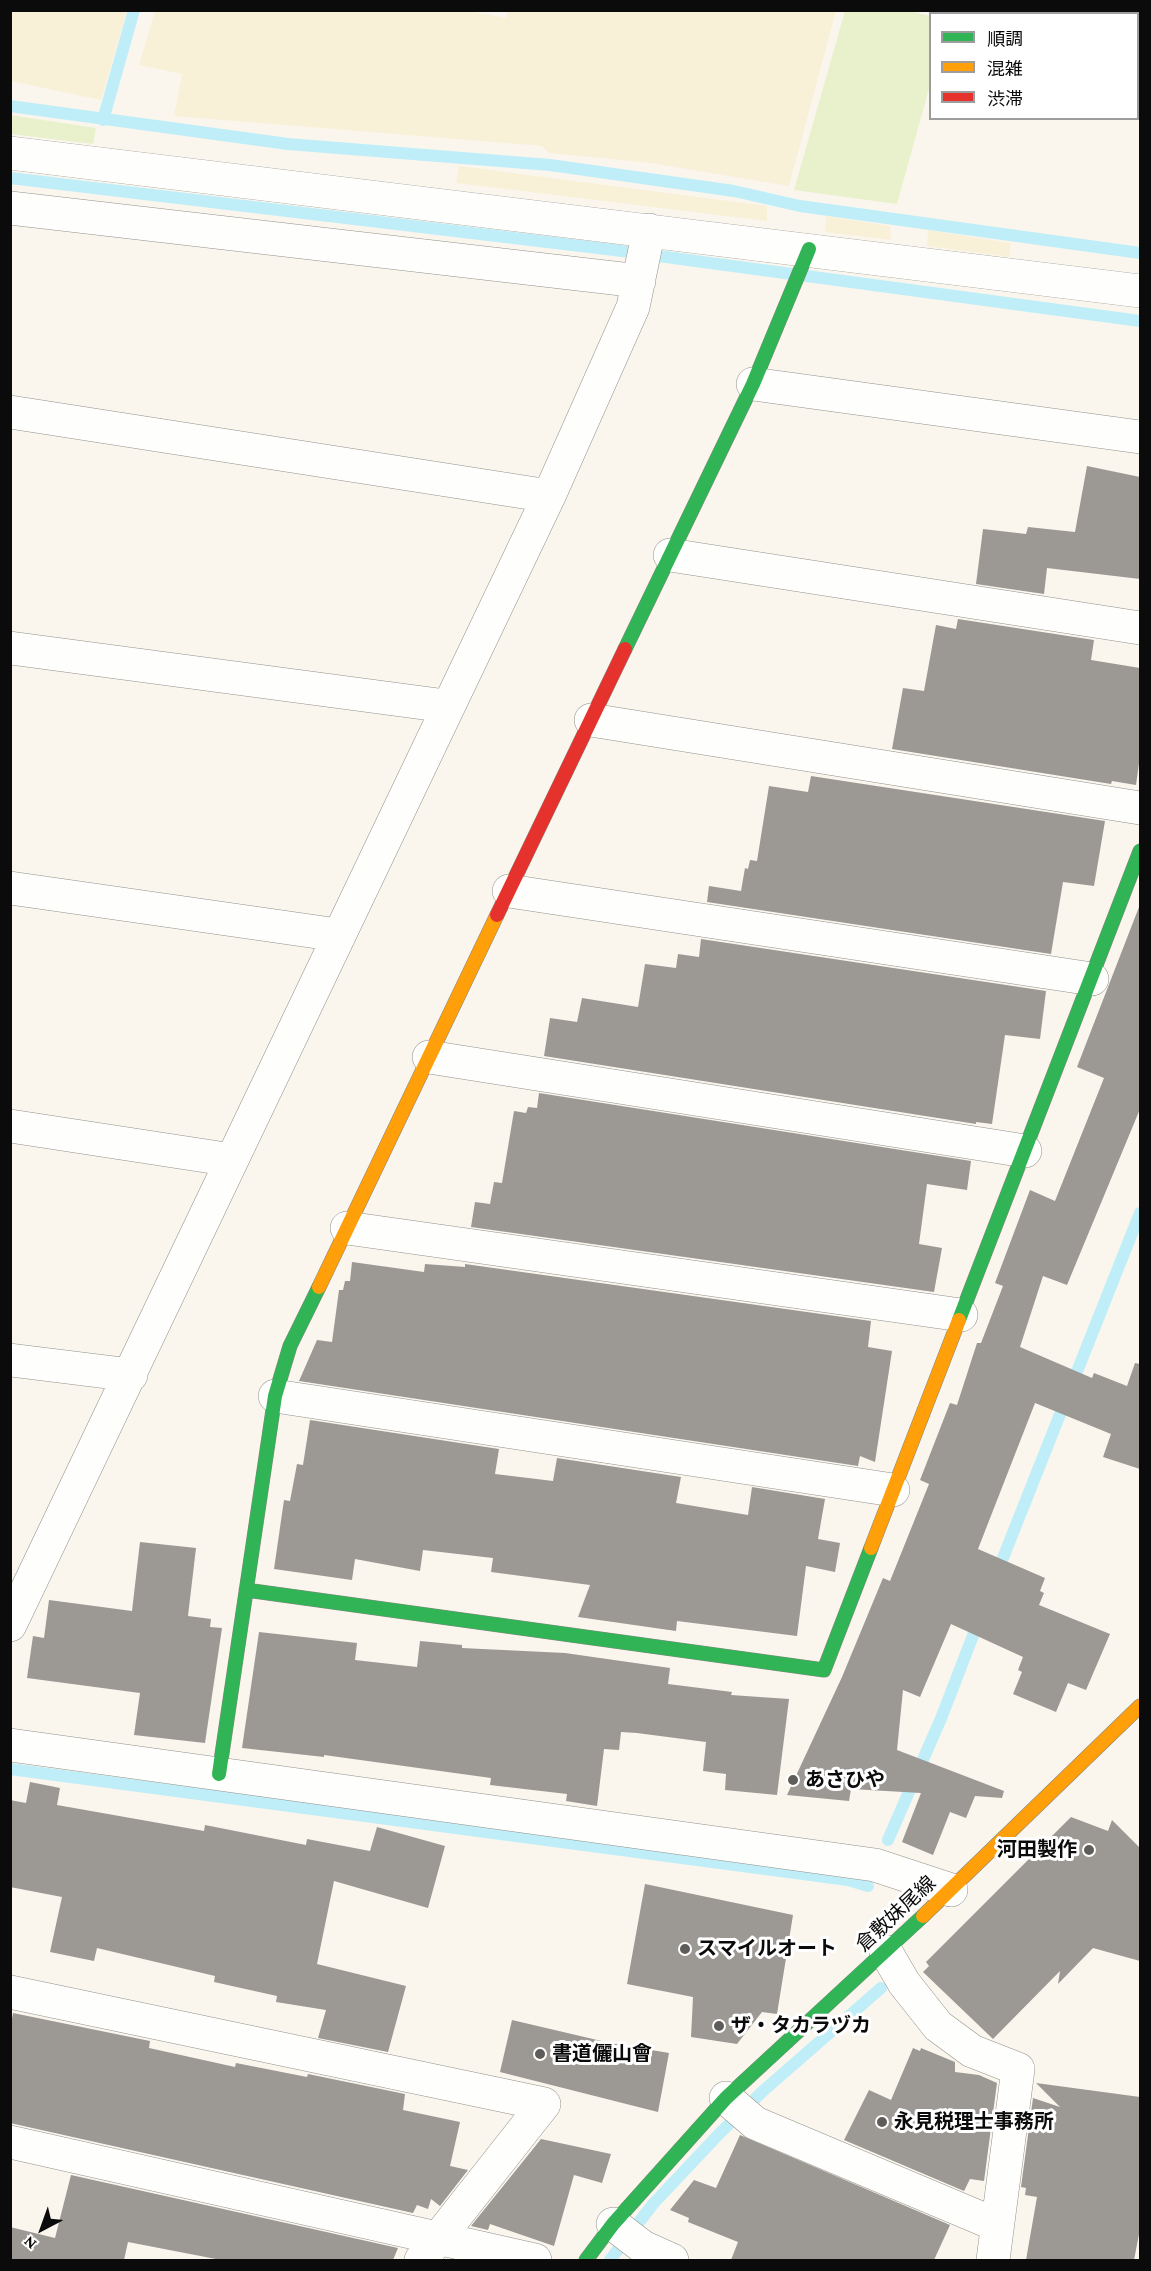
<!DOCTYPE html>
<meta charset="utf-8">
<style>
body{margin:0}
#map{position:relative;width:1151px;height:2271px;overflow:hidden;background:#faf6ed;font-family:"Crimson Pro","Noto Sans JP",serif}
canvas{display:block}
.frame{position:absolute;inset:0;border:12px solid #0b0b0b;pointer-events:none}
.legend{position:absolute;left:929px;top:12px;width:210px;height:108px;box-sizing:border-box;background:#fff;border:2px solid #9d9d9d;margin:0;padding:8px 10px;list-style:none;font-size:18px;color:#0b0b0b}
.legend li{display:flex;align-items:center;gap:12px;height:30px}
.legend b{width:30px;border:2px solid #9d9d9d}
.north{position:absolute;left:12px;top:2199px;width:60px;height:60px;-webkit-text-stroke:4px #fff;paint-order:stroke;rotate:221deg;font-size:16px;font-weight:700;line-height:24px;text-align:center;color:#0b0b0b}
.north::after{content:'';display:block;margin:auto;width:21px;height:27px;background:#0b0b0b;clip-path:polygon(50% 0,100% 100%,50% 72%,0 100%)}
</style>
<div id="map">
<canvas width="1151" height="2271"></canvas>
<div class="frame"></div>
<ul class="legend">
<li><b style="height:8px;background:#30b455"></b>順調</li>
<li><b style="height:8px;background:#ff9f0a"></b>混雑</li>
<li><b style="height:8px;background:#e5322d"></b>渋滞</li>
</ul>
<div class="north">N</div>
</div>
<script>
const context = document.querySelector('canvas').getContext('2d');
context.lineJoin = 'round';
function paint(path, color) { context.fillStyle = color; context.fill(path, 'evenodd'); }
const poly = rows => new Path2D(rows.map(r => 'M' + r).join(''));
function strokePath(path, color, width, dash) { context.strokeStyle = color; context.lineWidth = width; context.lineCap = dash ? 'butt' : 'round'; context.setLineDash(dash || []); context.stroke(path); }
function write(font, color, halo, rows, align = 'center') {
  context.font = font + ' "Crimson Pro","Noto Sans JP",serif'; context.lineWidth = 6; context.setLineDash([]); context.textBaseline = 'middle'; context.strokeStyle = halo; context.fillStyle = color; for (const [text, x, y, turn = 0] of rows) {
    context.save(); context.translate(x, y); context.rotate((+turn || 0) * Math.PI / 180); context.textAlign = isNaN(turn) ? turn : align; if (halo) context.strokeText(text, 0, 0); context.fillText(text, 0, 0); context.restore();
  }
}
const farmland = poly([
 [11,10,127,11,101,100,11,81],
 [463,10,506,18,508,10,836,11,789,186,651,163,549,153,542,146,174,116,182,74,139,65,155,11],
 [459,166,767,206,767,221,456,183],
 [826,216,890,226,891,240,825,232],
 [928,230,1011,243,1009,257,927,246]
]);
const green = poly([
 [845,11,910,11,930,16,930,85,897,204,794,190],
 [10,115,96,128,93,144,11,134]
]);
const stream = poly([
 [10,106,288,144,550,165,734,191,800,206,1140,253],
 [103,120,134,10],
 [10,178,614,250,1140,321],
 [997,1573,1140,1213],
 [10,1769,848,1880,868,1886],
 [888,1840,942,1716,979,1620],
 [610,2260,653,2204,719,2134,763,2091,881,1988]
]);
const building = poly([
 [1087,466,1140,477,1140,579,1047,568,1044,594,976,584,983,529,1026,534,1028,527,1075,532],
 [958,619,1094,640,1091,660,1140,668,1140,756,1136,785,1112,781,1111,784,892,749,903,688,924,691,936,625,956,629],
 [811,776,1105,821,1094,886,1063,882,1051,954,707,902,709,886,741,891,745,868,748,869,750,860,757,861,769,786,808,792],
 [1139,907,1140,1109,1067,1285,1043,1276,1020,1347,1092,1378,1094,1373,1127,1386,1135,1363,1140,1364,1140,1469,1103,1457,1111,1434,1035,1403,978,1549,1045,1578,1040,1591,1044,1593,1039,1605,1110,1634,1086,1690,1068,1683,1056,1712,1013,1694,1022,1672,1018,1670,1023,1657,951,1624,920,1697,903,1690,897,1750,1004,1791,1002,1798,975,1796,966,1818,950,1812,933,1855,902,1842,921,1793,851,1789,849,1801,787,1795,842,1677,883,1578,890,1581,929,1484,920,1480,950,1403,957,1405,977,1343,981,1343,1003,1286,995,1283,1030,1190,1055,1201,1104,1078,1077,1067],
 [701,939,1046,991,1040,1039,1005,1035,992,1124,976,1122,976,1124,544,1056,550,1018,577,1022,582,998,638,1007,645,964,676,968,678,954,699,957],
 [539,1093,971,1161,967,1190,927,1184,919,1244,942,1248,934,1292,471,1227,475,1202,490,1204,494,1182,502,1183,514,1111,526,1113,528,1107,537,1108],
 [352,1262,424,1272,425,1264,465,1267,465,1264,871,1321,868,1347,892,1351,875,1462,860,1456,858,1466,299,1381,317,1340,332,1342,339,1290,343,1290,345,1281,350,1281],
 [310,1420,499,1449,495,1474,553,1481,557,1458,681,1477,676,1503,748,1515,752,1487,825,1499,818,1539,840,1543,835,1572,806,1566,797,1636,677,1621,676,1631,578,1617,590,1585,491,1572,493,1558,423,1550,420,1571,355,1559,352,1580,274,1569,284,1500,290,1501,297,1464,303,1465],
 [140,1542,196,1548,188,1616,211,1619,210,1627,222,1628,205,1743,134,1735,140,1693,27,1678,33,1636,44,1638,49,1600,132,1611],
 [259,1632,357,1643,355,1660,417,1667,420,1641,462,1645,462,1648,565,1653,670,1668,668,1684,732,1692,731,1695,789,1699,777,1795,725,1790,726,1774,703,1771,706,1742,637,1733,621,1732,619,1750,604,1749,597,1806,566,1801,567,1794,490,1785,491,1778,324,1755,324,1757,242,1748],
 [30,1782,60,1788,57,1805,204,1831,205,1825,306,1845,307,1839,370,1851,377,1827,445,1846,428,1908,334,1881,317,1964,406,1986,388,2052,318,2038,326,2010,276,2002,277,1996,214,1982,215,1976,97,1948,94,1961,50,1952,62,1897,10,1887,10,1800,26,1803],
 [1071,1817,1108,1831,1112,1820,1140,1848,1140,1961,1093,1948,1058,1984,1060,1971,993,2039,923,1972,929,1966,926,1962],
 [645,1884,793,1915,777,2014,762,2012,737,2044,691,2037,693,1997,627,1984],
 [13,2013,150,2041,149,2048,235,2067,236,2063,307,2077,308,2074,405,2094,403,2110,460,2122,450,2166,468,2170,440,2206,431,2199,428,2209,417,2205,413,2213,10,2123,10,2030],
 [512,2020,610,2043,669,2053,658,2112,500,2072],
 [913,2048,920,2051,921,2048,955,2062,955,2072,979,2075,997,2083,984,2181,970,2179,964,2191,844,2140,869,2090,891,2100],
 [1036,2083,1140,2097,1140,2229,1134,2260,1026,2260,1037,2197,1025,2195,1026,2188,1021,2187,1033,2098,1060,2107],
 [740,2135,950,2225,934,2260,731,2260,738,2242,688,2222,689,2218,670,2210,694,2180,716,2188],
 [541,2139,611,2154,602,2183,574,2175,554,2246,490,2224,488,2230,471,2226],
 [71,2175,398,2248,393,2260,221,2260,128,2242,124,2260,10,2260,10,2227,55,2238]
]);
const street = poly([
 [10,153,1140,291],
 [10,208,639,281],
 [753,384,1140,437],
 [10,412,549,496],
 [670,555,1140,628],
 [10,648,446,706],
 [591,720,1140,808],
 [10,888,338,935],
 [509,891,1092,979],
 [429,1057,1025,1151],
 [10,1126,232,1160],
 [347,1228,961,1315],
 [10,1360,131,1375],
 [275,1396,893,1490],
 [10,1625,549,496,633,307,649,230],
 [10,1745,875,1865,951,1890],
 [886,1952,904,1983,938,2026,972,2051,1018,2069,993,2260],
 [10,1992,544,2104,421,2260],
 [726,2098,755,2123,997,2225],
 [10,2142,535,2260],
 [613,2224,643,2247,672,2260]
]);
const fast = poly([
 [625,649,753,384,809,249],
 [959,1320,1140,851],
 [246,1590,824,1670,871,1548],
 [219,1774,275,1396,290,1346,319,1287],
 [586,2260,613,2224,726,2098,923,1916]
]);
const slow = poly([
 [319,1287,497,915],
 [871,1548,959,1320],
 [923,1916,1140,1706]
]);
const jam = poly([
 [497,915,625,649]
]);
const markers = [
 [793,1780,6,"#5f5d5a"],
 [1089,1850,6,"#5f5d5a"],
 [685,1949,6,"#5f5d5a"],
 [719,2026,6,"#5f5d5a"],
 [540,2054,6,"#5f5d5a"],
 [882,2122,6,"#5f5d5a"]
];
const poiNames = [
 ["あさひや",805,1780],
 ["河田製作",1077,1850,"right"],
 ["スマイルオート",697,1949],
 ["ザ・タカラヅカ",731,2026],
 ["書道儷山會",552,2054],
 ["永見税理士事務所",894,2122]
];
const streetNames = [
 ["倉敷妹尾線",896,1914,-43]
];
paint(farmland, '#f9f0d8');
paint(green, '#e8f1cb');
strokePath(stream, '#c0eef8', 12);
paint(building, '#9c9894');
strokePath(street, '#93918d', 34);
strokePath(fast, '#898783', 15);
strokePath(slow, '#898783', 15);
strokePath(jam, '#898783', 15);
strokePath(street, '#fefefc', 33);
strokePath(fast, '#30b455', 14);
strokePath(slow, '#ff9f0a', 14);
strokePath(jam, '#e5322d', 14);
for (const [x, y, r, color] of markers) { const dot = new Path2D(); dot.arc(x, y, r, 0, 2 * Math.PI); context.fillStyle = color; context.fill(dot); strokePath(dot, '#fff', 2); }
write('bold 20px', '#0b0b0b', '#fff', poiNames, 'left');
write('20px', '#0b0b0b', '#fff', streetNames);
</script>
